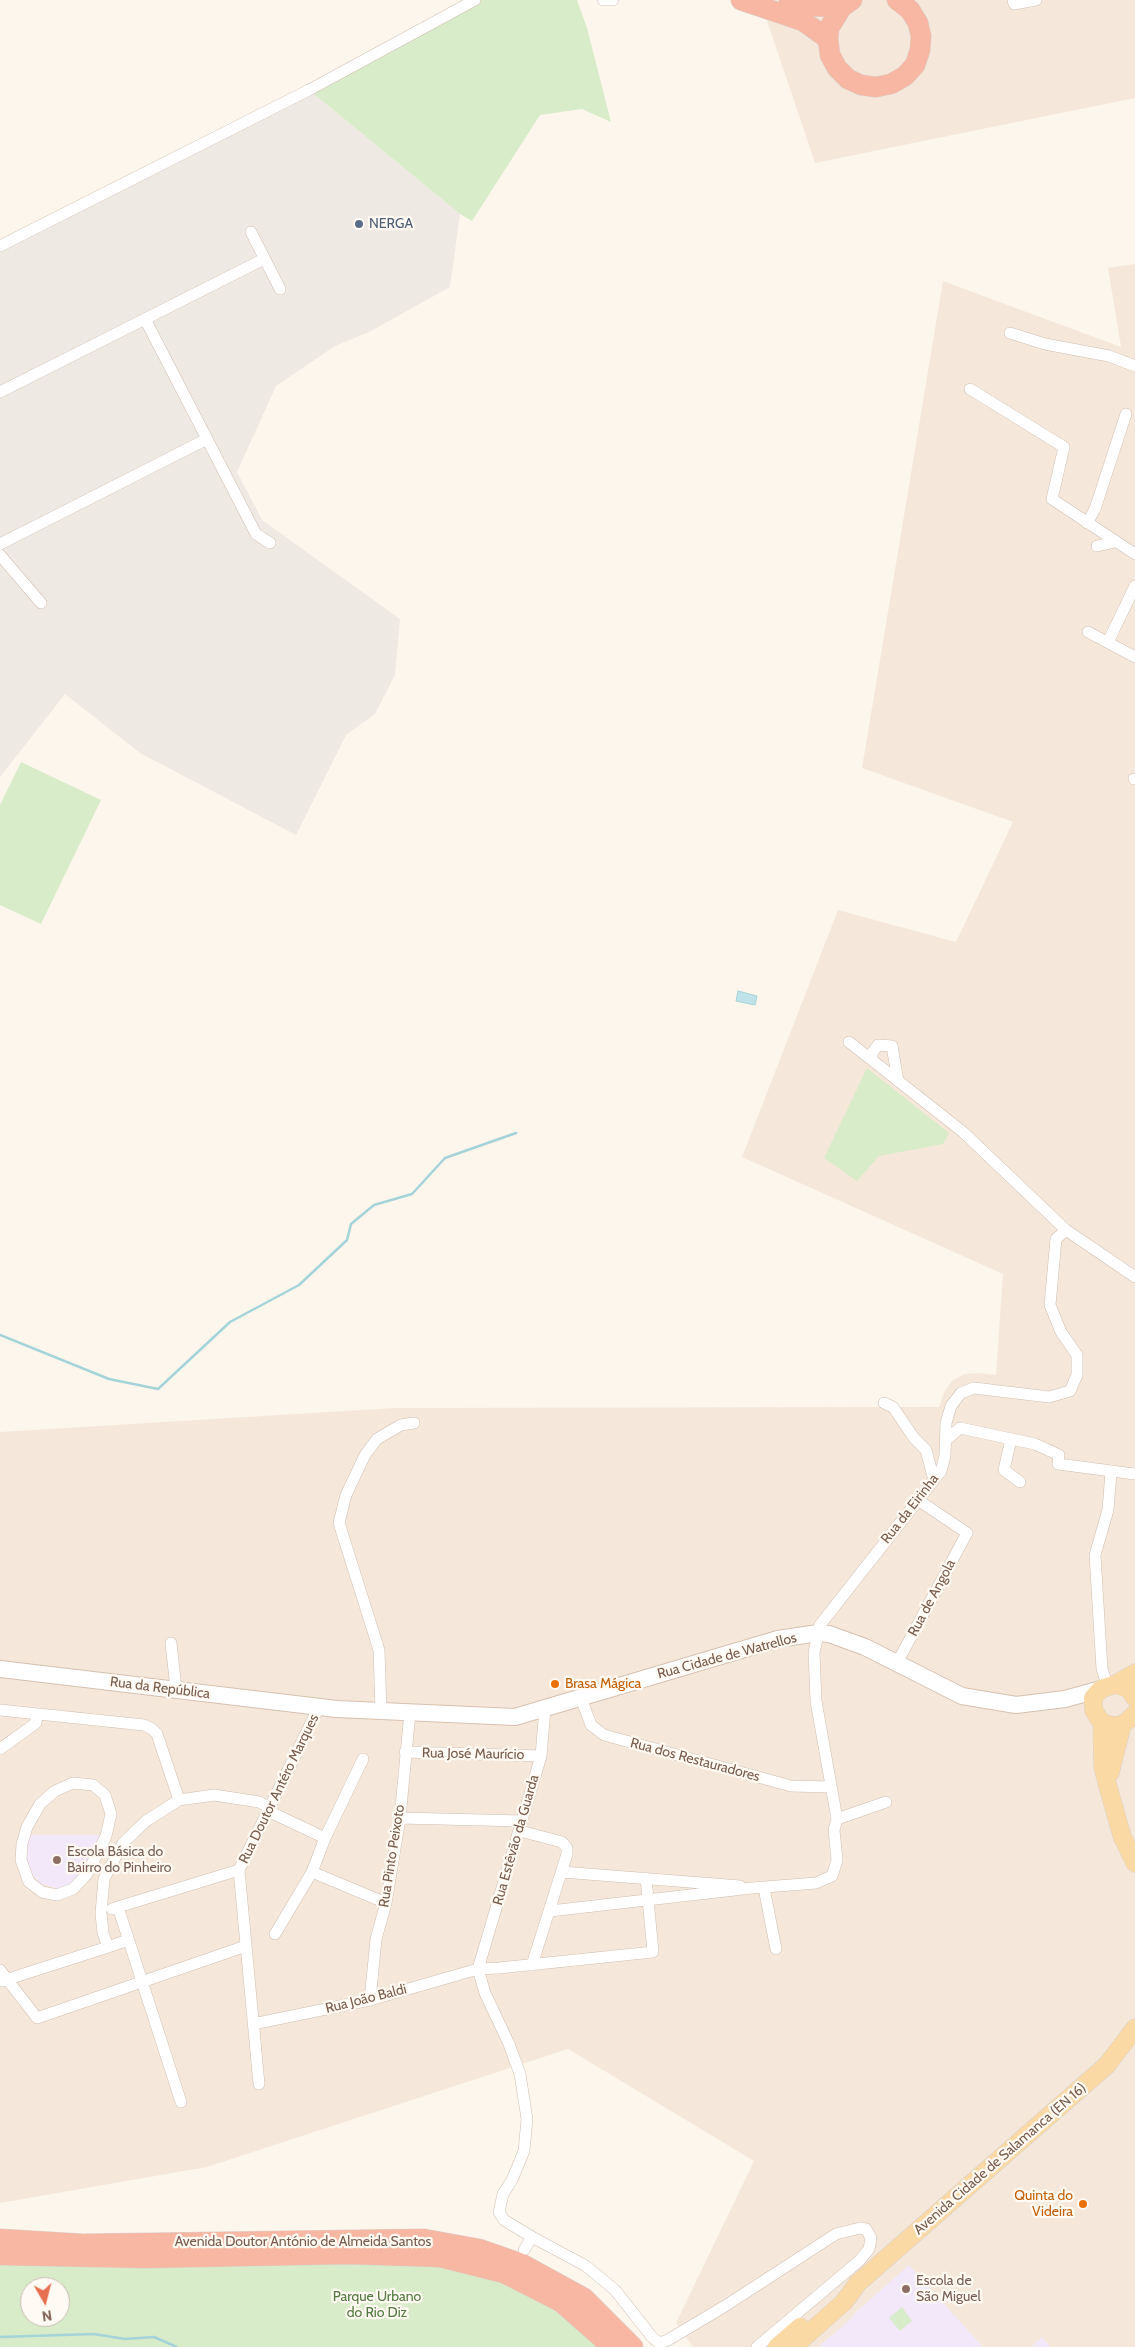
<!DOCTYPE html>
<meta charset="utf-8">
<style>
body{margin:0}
#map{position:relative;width:1135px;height:2347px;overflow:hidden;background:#fdf6ec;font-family:Cabin,sans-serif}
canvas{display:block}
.north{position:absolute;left:20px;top:2277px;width:50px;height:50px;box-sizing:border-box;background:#fffaf3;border:1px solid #cabbb1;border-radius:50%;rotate:172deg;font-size:14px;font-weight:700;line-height:20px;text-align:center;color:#7a5c4d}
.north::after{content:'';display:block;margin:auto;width:18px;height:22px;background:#e76f51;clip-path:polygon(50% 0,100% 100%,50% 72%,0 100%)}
</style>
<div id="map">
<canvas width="1135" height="2347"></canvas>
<div class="north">N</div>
</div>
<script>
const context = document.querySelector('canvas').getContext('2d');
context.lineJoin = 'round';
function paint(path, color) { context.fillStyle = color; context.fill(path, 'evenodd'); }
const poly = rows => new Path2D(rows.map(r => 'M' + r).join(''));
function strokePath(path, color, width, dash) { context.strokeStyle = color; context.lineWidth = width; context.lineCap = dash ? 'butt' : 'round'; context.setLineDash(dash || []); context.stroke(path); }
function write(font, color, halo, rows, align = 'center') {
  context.font = font + ' Cabin,sans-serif'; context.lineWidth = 4.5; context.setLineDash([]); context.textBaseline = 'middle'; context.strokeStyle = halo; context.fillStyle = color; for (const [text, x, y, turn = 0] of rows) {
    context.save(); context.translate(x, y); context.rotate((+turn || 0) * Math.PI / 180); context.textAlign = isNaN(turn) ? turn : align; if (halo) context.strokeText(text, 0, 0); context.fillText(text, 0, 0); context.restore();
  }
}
const residential = poly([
 [760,0,1135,0,1135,98,815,163],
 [1135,264,1135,2347,693,2347,676,2323,754,2161,568,2049,207,2167,0,2203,0,1432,394,1408,939,1407,944,1392,952,1381,965,1374,980,1373,996,1375,1003,1274,742,1157,838,910,956,942,1013,822,862,768,943,281,1121,347,1108,268]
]);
const industrial = poly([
 [309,90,460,214,450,287,369,332,335,346,276,386,237,472,262,520,400,619,395,675,375,714,346,735,296,835,140,753,65,694,0,777,0,246]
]);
const education = poly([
 [29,1835,100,1835,79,1876,69,1887,59,1889,41,1884,30,1872,26,1855],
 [909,2265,983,2347,818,2347,851,2319,855,2313],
 [1042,2337,1051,2347,1031,2347]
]);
const green = poly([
 [475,0,577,0,587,28,611,122,582,109,540,115,472,221,460,214,309,90],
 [21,762,101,800,41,924,0,905,0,805],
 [867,1068,949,1133,943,1144,879,1156,857,1181,824,1158],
 [348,2262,438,2265,501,2280,556,2309,600,2347,0,2347,0,2264],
 [30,2287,60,2287,60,2317,30,2317],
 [902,2307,912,2321,900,2331,889,2318]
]);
const water = poly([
 [738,991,757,996,755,1005,736,1001,738,991]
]);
const stream = poly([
 [0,1335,109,1379,158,1389,230,1322,299,1285,347,1240,351,1224,374,1205,412,1194,445,1158,516,1133],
 [0,2337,94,2334,125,2339,154,2337,177,2347]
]);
const street = poly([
 [603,0,613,0],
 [1013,0,1014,4,1036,0],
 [251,232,280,289],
 [0,246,309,90,475,0],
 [145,319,207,439],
 [1010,333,1045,344,1109,356,1135,366],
 [970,389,1064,447,1052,499,1135,554],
 [0,392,264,259],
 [1087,523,1095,509,1126,414],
 [0,544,207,439,256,534,270,543],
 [1097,546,1115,542],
 [0,555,41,603],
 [1088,632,1135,657],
 [1108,642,1135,586],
 [1134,779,1135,779],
 [849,1042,963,1132,1066,1230,1135,1277],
 [872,1060,872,1053,878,1045,892,1046,898,1081],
 [884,1403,893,1407,914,1438,926,1450,934,1480],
 [1011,1439,1004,1470,1020,1482],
 [946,1440,960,1428,1035,1444,1059,1455,1058,1464,1135,1474],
 [171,1643,176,1689],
 [897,1663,967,1533,918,1500],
 [1108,1687,1102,1669,1095,1555,1108,1510,1111,1472],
 [581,1698,591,1725,604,1735,791,1786,831,1787],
 [0,1710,144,1725,152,1729,157,1734,179,1800],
 [381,1711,379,1650,339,1523,346,1495,365,1455,377,1439,401,1425,414,1423],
 [0,1749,36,1723,37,1714],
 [405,1752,541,1756],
 [73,1783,93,1785,105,1795,111,1814,106,1836,87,1874,73,1889,57,1895,42,1892,29,1882,21,1860,22,1844,27,1827,40,1804,55,1791,73,1783],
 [268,1811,325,1838],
 [400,1818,522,1821],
 [837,1819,886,1802],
 [520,1831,562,1842,567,1848,567,1854,532,1965],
 [239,1870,319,1707],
 [312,1872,386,1903],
 [562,1872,740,1886],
 [764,1888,776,1949],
 [118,1907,239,1870,259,2084],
 [112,1909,118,1907,181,2102],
 [550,1911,752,1888,816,1883,832,1876,837,1860,834,1830,837,1819,816,1701,814,1653,820,1625,941,1471,945,1456,946,1423,951,1406,961,1393,974,1388,1049,1397,1070,1391,1077,1375,1077,1355,1061,1332,1050,1305,1056,1239,1066,1230],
 [275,1934,312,1872,325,1838,363,1759],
 [128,1940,108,1947,103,1933,101,1913,104,1879,123,1843,146,1821,179,1800,214,1795,259,1802,269,1807],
 [478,1969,485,1993,509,2044,520,2074,527,2119,524,2151,512,2180,503,2194,499,2212,504,2220,532,2237,524,2250],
 [478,1969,541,1756,545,1709],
 [0,1970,37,2018,246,1946],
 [2,1981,108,1947],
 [370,2000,376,1939,386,1903,400,1818,410,1712],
 [253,2024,370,2000,478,1969,499,1968,653,1952,646,1878],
 [532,2237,586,2266,615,2290,652,2337,659,2343,668,2340,725,2306,836,2234,860,2228,866,2229,871,2238,869,2249,859,2261,757,2347]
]);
const secondary = poly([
 [0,1669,337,1709,515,1717,778,1639,818,1633,829,1634,865,1647,962,1696,1016,1705,1065,1699,1101,1689]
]);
const primary = poly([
 [1116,1684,1135,1673],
 [1135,1698,1129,1689,1116,1684,1101,1689,1093,1698,1094,1711,1102,1723,1113,1726,1122,1725,1135,1714],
 [1102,1723,1103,1767,1107,1783,1122,1836,1135,1863],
 [1110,1773,1122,1725],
 [777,2347,800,2327],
 [793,2347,844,2302,858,2283,1107,2065,1135,2028]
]);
const highway = poly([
 [741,0,803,21,828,39],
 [789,0,807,6,842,7],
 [852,0,842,7,829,28,828,39,830,55,837,68,848,79,861,85,876,87,891,84,905,76,915,65,920,50,921,36,918,23,910,10,897,0],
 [0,2239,83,2244,424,2239,479,2249,522,2264,584,2298,633,2347],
 [0,2255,146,2258,348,2254,440,2257,504,2273,561,2302,612,2347]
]);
const markers = [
 [359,224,5,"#5c6f8a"],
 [555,1684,5,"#e8710a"],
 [57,1860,5,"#8d6e63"],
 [1083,2204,5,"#e8710a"],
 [906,2289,5,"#8d6e63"]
];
const serviceNames = [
 ["NERGA",369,224]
];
const streetNames = [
 ["Rua da Eirinha",910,1509,-52],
 ["Rua de Angola",932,1598,-62],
 ["Rua Cidade de Watrellos",727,1656,-15],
 ["Rua da República",160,1688,7],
 ["Rua José Maurício",473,1754,1],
 ["Rua dos Restauradores",695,1760,15],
 ["Rua Doutor Antéro Marques",279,1789,-64],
 ["Rua Estêvão da Guarda",516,1840,-74],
 ["Rua Pinto Peixoto",392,1856,-81],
 ["Rua João Baldi",366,1999,-14],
 ["Avenida Cidade de Salamanca (EN 16)",1000,2159,-41],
 ["Avenida Doutor António de Almeida Santos",303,2242]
];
const foodNames = [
 ["Brasa Mágica",565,1684],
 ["Quinta do",1073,2196,"right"],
 ["Videira",1073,2212,"right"]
];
const educationNames = [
 ["Escola Básica do",67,1852],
 ["Bairro do Pinheiro",67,1868],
 ["Escola de",916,2281],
 ["São Miguel",916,2297]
];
const parkNames = [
 ["Parque Urbano",377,2297],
 ["do Rio Diz",377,2313]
];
paint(residential, '#f5e8da');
paint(industrial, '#efe9e4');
paint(education, '#f3e8fa');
paint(green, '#d8ecc9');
paint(water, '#bfe3e8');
strokePath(water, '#a5d3da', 1);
strokePath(stream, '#a5d3da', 2.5);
strokePath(street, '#d1beb0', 12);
strokePath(secondary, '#d6c0b0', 18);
strokePath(primary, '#dad1cd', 19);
strokePath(highway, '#dad1cd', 21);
strokePath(street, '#fff', 11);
strokePath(secondary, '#fff', 16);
strokePath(primary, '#fbd9a5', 18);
strokePath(highway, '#f7b7a3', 20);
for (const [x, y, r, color] of markers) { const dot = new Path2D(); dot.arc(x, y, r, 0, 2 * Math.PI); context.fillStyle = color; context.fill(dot); strokePath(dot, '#fffaf3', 2); }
write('14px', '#4e5e75', '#fffaf3', serviceNames, 'left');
write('14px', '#7a5c4d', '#fffaf3', streetNames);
write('14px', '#c56008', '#fffaf3', foodNames, 'left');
write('14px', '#785e54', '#fffaf3', educationNames, 'left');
write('14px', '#537a41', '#fffaf3', parkNames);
</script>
